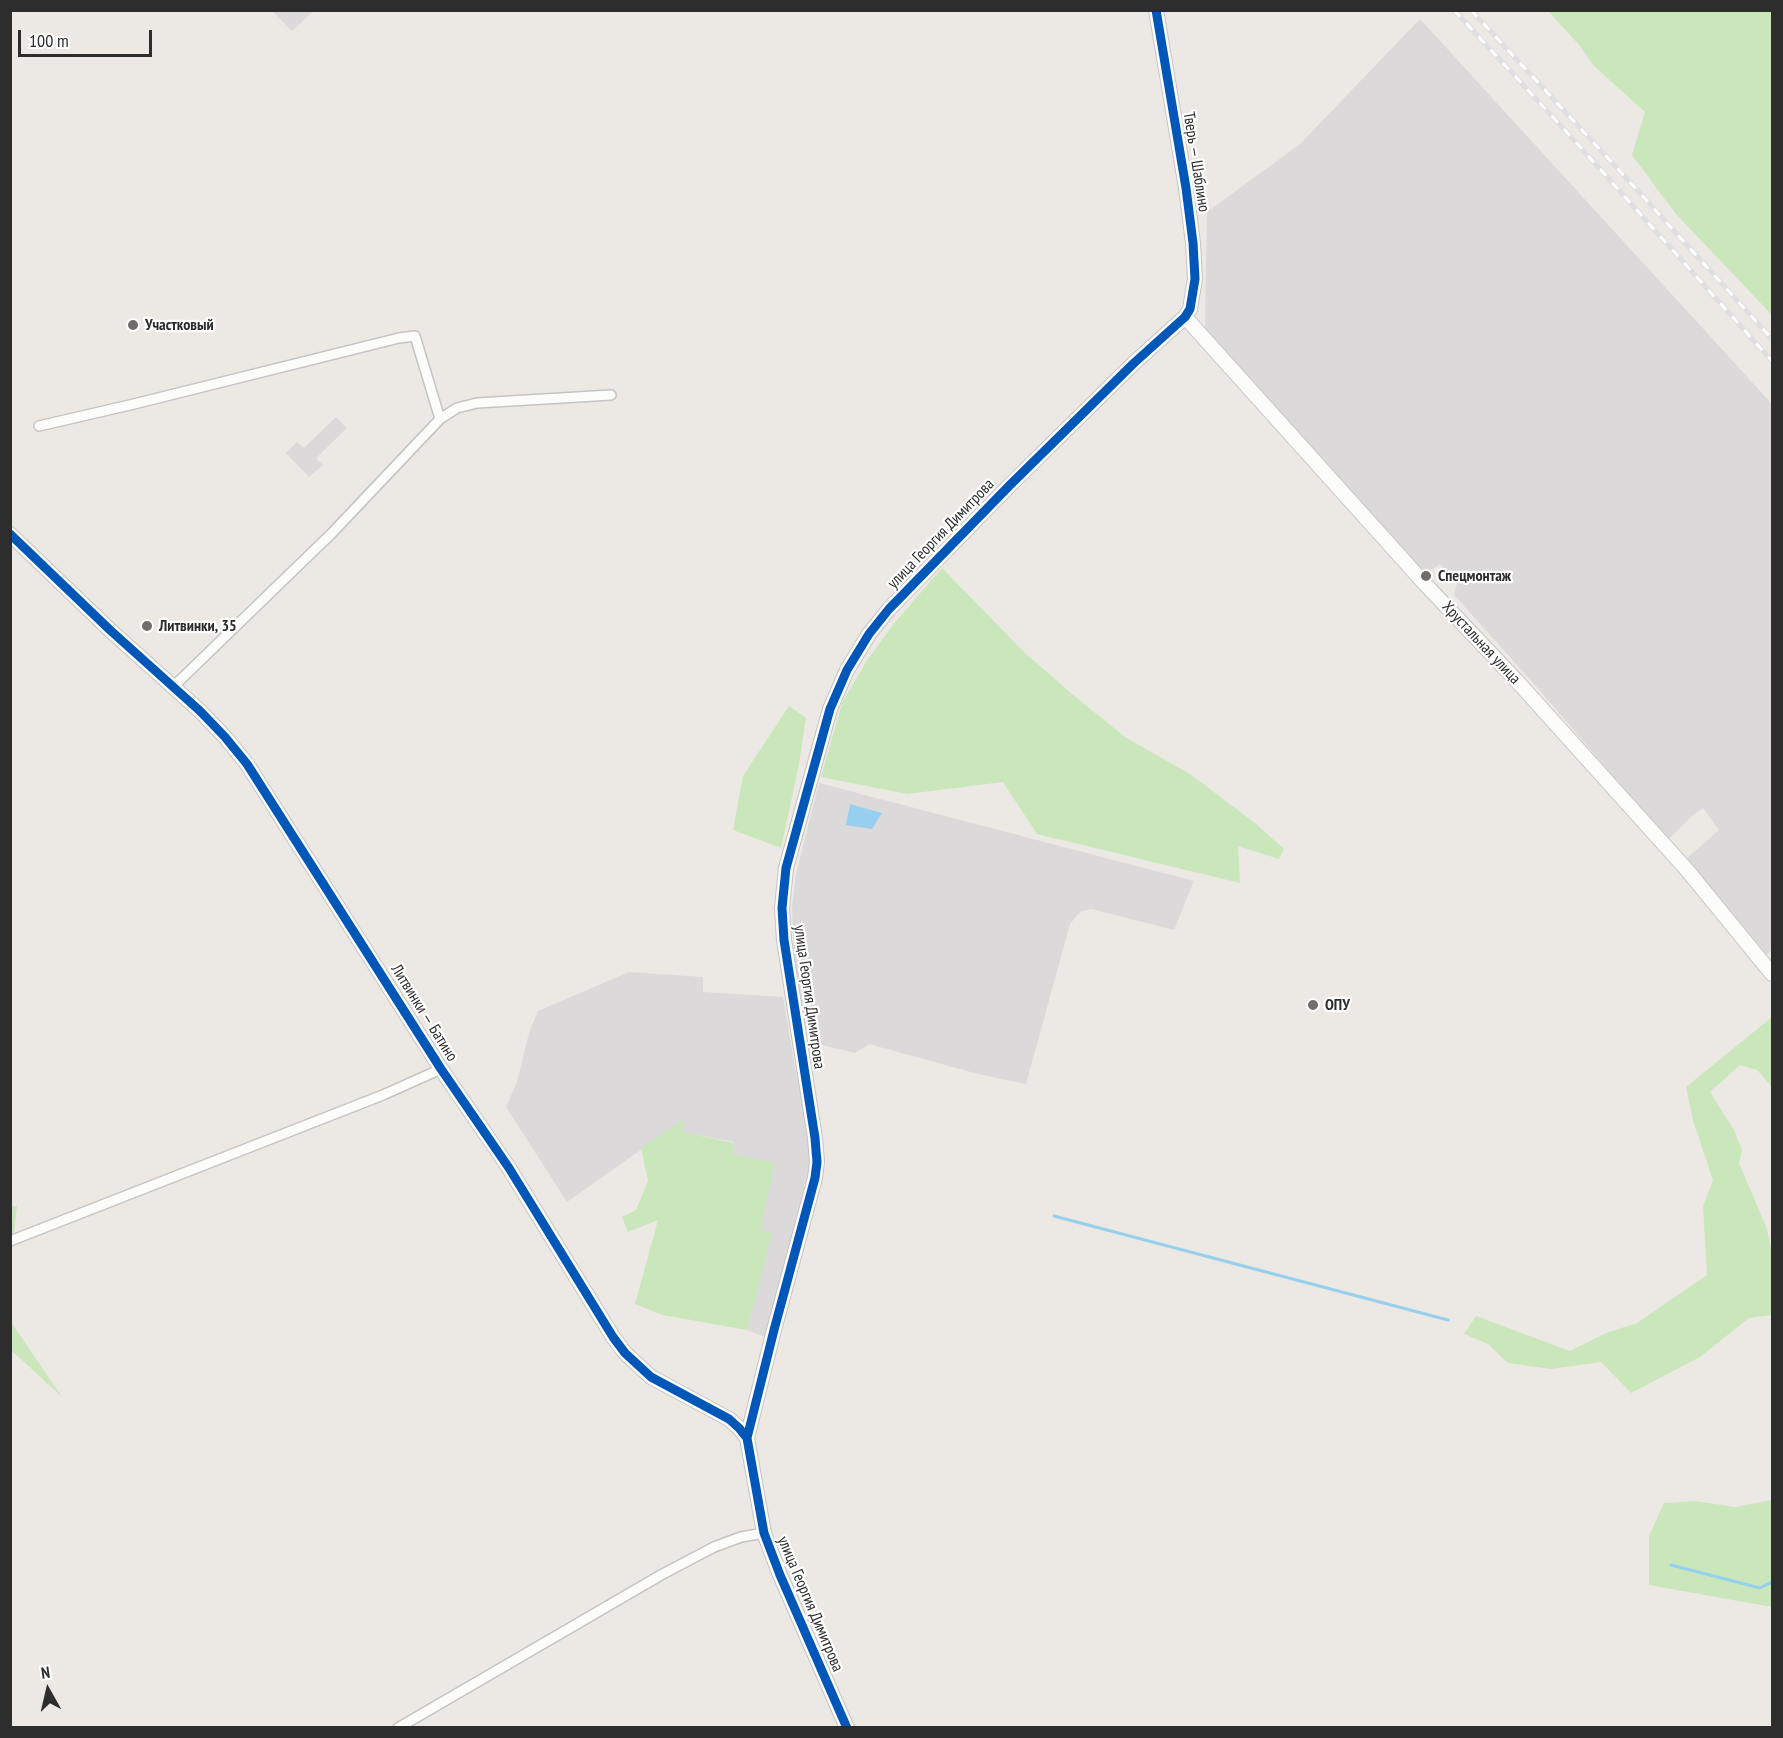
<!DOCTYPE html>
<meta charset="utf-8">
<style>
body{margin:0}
#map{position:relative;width:1783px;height:1738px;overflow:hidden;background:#ece8e4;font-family:"PT Sans Narrow",sans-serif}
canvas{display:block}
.frame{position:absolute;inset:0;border:12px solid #2d2d2d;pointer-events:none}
.north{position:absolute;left:18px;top:1660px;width:60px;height:60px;-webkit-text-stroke:4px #fff;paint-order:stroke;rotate:352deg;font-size:16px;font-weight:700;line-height:24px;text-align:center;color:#2d2d2d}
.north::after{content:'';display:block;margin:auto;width:21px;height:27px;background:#2d2d2d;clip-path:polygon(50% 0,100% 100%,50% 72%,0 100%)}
.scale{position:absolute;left:18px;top:30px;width:134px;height:27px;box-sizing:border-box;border:3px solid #2d2d2d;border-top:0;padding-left:8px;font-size:18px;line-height:21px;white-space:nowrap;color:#2d2d2d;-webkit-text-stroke:4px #fff;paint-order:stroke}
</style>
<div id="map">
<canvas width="1783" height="1738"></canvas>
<div class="frame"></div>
<div class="north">N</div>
<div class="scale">100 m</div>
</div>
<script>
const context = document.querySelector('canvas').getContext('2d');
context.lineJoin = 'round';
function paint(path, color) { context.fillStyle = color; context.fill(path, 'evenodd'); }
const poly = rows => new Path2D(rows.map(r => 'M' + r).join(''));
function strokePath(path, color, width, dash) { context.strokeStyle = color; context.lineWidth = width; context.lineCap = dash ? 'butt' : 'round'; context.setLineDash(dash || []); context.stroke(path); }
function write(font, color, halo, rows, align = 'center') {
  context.font = font + ' "PT Sans Narrow",sans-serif'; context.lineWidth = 4.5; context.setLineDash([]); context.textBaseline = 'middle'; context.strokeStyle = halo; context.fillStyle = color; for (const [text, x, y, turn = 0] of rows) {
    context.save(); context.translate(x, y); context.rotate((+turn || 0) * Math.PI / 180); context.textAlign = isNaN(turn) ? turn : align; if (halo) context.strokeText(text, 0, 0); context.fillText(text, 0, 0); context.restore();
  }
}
const industrial = poly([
 [272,11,313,11,292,31],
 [1420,19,1772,404,1772,949,1767,955,1685,860,1719,830,1703,808,1693,815,1669,839,1636,803,1536,686,1454,595,1457,585,1440,564,1426,574,1205,328,1207,212,1300,144],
 [336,417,347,428,316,458,323,465,309,477,286,453,297,442,304,448],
 [819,783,1194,881,1174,930,1091,909,1080,912,1070,924,1026,1084,978,1074,869,1044,855,1053,814,1043,807,1033,794,953,792,907,796,874],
 [629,972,703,977,703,992,783,997,796,1073,808,1128,810,1168,794,1232,765,1337,747,1330,771,1233,759,1229,731,1154,734,1142,681,1132,683,1120,567,1202,506,1107,517,1082,529,1033,538,1011]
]);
const green = poly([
 [1548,11,1772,11,1772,315,1676,214,1632,155,1645,112,1593,65,1580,46],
 [942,568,1025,653,1072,694,1125,737,1190,774,1255,823,1284,849,1279,859,1238,846,1240,883,1037,834,1003,782,907,794,821,777,842,703,866,662,892,626],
 [789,706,806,718,799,764,781,848,733,830,743,776],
 [1772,1017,1772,1087,1757,1070,1740,1065,1710,1092,1734,1130,1742,1150,1739,1163,1767,1229,1772,1252,1772,1315,1749,1318,1700,1357,1631,1393,1601,1362,1551,1369,1508,1363,1488,1344,1464,1334,1476,1316,1570,1351,1606,1333,1637,1323,1707,1275,1703,1206,1713,1180,1693,1120,1686,1087],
 [684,1119,682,1132,734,1143,732,1154,775,1163,760,1229,772,1233,747,1330,663,1315,635,1304,658,1220,628,1232,622,1217,636,1210,648,1181,641,1148],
 [11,1206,17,1206,14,1233,11,1234],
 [10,1322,11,1322,62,1397,11,1350],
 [1772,1500,1772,1607,1649,1585,1649,1536,1664,1503,1695,1501,1735,1507]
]);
const water = poly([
 [850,804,882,813,872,829,846,825]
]);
const stream = poly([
 [1054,1216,1448,1320],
 [1671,1565,1760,1588,1772,1582]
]);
const street = poly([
 [39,426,134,404,399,338,415,336,440,419],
 [174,686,332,533,440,419,457,408,477,403,611,395],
 [10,1241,383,1095,441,1069],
 [398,1728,661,1575,714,1547,741,1537,764,1533]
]);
const secondary = poly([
 [1185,317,1425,584,1516,680,1687,870,1772,974],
 [10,534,110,630,200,711,225,737,247,764,441,1069,509,1168,613,1337,625,1353,651,1377,729,1419,739,1428,747,1438],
 [847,1728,780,1575,764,1533,747,1438,774,1330,815,1178,817,1162,815,1138,784,940,782,908,786,868,830,709,847,670,869,634,889,609,1010,485,1134,363,1185,317,1190,309,1195,279,1193,243,1186,188,1156,10]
]);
const rail = poly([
 [1454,10,1574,140,1772,361],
 [1471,10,1618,169,1772,339]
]);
const cycleway = poly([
 [10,534,110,630,200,711,225,737,247,764,441,1069,509,1168,613,1337,625,1353,651,1377,729,1419,739,1428,747,1438],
 [847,1728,780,1575,764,1533,747,1438,774,1330,815,1178,817,1162,815,1138,784,940,782,908,786,868,830,709,847,670,869,634,889,609,1010,485,1134,363,1185,317,1190,309,1195,279,1193,243,1186,188,1156,10]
]);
const markers = [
 [133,325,6,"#706e6d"],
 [1426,576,6,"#706e6d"],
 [147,626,6,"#706e6d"],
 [1313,1005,6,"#706e6d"]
];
const streetNames = [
 ["Тверь — Шаблино",1196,162,81],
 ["улица Георгия Димитрова",941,534,-46],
 ["Хрустальная улица",1481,643,47],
 ["улица Георгия Димитрова",809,997,82],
 ["Литвинки — Батино",424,1013,58],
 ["улица Георгия Димитрова",810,1604,67]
];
const poiNames = [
 ["Участковый",145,325],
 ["Спецмонтаж",1438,576],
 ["Литвинки, 35",159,626],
 ["ОПУ",1325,1005]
];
paint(industrial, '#dcd9db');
paint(green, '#cae7bc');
paint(water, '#96d0ee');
strokePath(stream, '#96d0ee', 3);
strokePath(street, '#c5c4c4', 12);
strokePath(secondary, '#c5c4c4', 16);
strokePath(street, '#fcfcfb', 9);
strokePath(secondary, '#fcfcfb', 14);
strokePath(rail, '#dfdfe1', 5);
strokePath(rail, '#fff', 3, [9]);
strokePath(cycleway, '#0057b8', 9);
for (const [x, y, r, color] of markers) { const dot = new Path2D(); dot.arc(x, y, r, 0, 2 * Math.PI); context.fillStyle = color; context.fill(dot); strokePath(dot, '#fff', 2); }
write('16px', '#2d2d2d', '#fff', streetNames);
write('bold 16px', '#2d2d2d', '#fff', poiNames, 'left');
</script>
